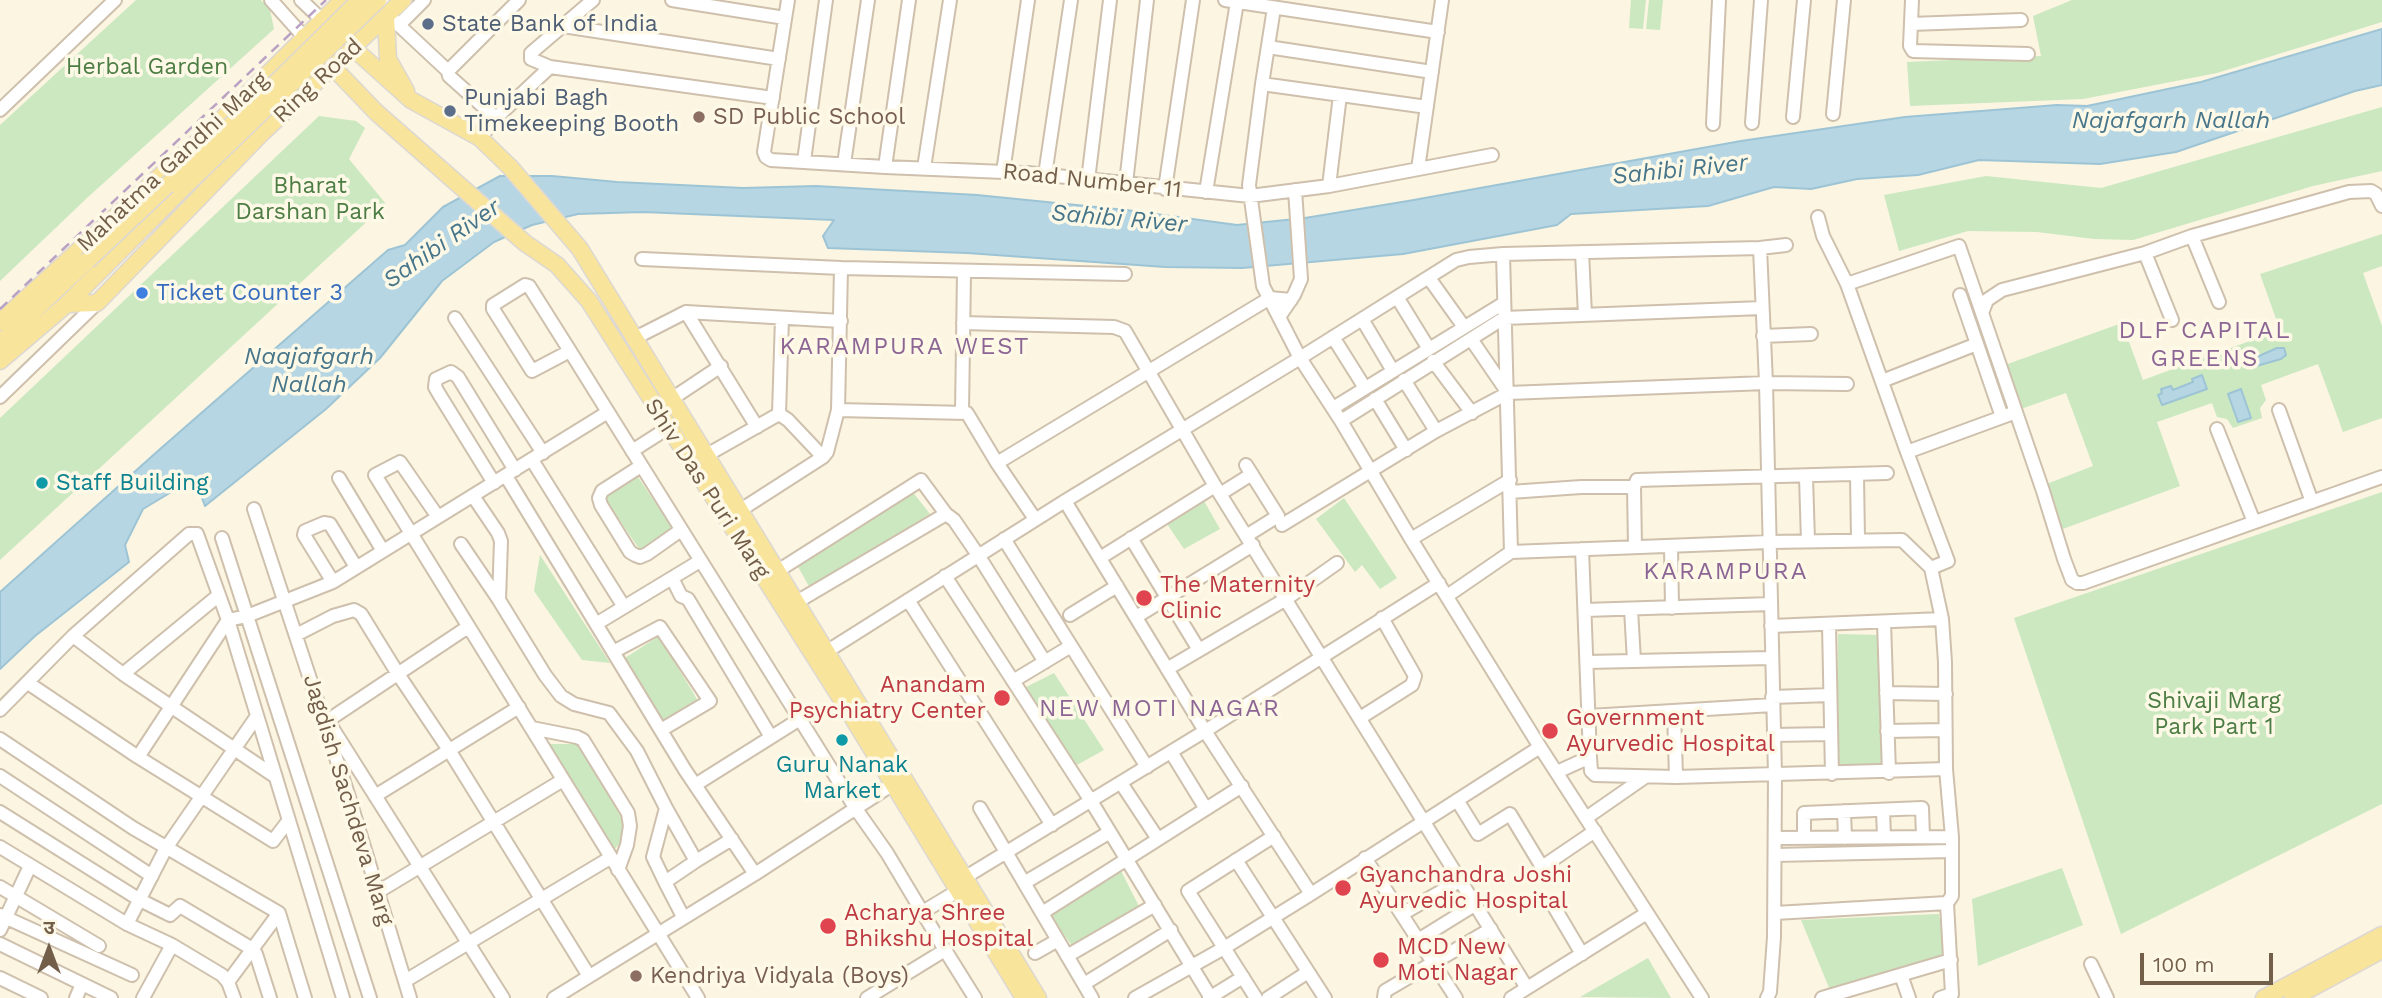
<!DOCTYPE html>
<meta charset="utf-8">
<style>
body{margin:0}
#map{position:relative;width:2382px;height:998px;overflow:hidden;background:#fbf5e1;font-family:"Work Sans","Noto Sans Devanagari",sans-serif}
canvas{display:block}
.north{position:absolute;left:14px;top:914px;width:70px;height:70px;-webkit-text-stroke:5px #fef9e7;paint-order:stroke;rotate:0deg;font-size:19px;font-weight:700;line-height:28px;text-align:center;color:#725e49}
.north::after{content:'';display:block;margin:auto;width:24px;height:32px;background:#725e49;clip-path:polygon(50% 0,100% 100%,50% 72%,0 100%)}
.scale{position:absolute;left:2140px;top:953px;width:133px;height:32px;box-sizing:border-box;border:4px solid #725e49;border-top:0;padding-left:9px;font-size:21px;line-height:24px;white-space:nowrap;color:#725e49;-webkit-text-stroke:5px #fef9e7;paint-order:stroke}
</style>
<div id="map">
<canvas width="2382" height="998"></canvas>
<div class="north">उ</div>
<div class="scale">100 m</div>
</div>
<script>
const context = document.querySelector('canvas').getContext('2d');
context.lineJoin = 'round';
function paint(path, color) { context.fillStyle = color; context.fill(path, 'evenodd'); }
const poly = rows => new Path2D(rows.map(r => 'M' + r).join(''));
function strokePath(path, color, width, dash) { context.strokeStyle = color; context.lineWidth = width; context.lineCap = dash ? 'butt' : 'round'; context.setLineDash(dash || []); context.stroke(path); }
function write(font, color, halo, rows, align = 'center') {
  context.font = font + ' "Work Sans",sans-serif'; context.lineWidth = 7; context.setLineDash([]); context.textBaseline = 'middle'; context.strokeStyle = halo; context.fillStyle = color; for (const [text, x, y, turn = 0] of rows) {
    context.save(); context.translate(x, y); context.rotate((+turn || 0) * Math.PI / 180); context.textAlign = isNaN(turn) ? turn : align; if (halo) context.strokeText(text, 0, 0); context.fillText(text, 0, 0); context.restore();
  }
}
const green = poly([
 [136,0,261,0,270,10,274,29,87,198,0,281,0,125],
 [1631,0,1646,0,1643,29,1629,28],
 [1649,0,1663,0,1660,30,1646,29],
 [2072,0,2382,0,2382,22,2217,73,2083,99,1910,106,1907,62,2041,56,2033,16],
 [2382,107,2382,171,2313,186,2133,240,2094,239,2037,232,1968,231,1899,251,1884,195,1986,176,2101,188],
 [319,116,356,121,365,128,349,159,386,204,0,560,0,418],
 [2382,234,2382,266,2363,273,2382,326,2382,418,2343,432,2318,364,2261,385,2266,400,2260,408,2262,418,2233,428,2227,419,2217,417,2212,403,2157,422,2180,486,2060,530,2044,485,2093,466,2066,393,2018,410,2002,366,2122,323,2143,380,2280,330,2260,274],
 [636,474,674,531,642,553,603,496],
 [908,486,930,514,810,588,793,558],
 [2382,492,2382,804,2121,934,2014,618],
 [1344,498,1397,578,1380,589,1362,565,1355,572,1316,519],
 [1204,501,1220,529,1184,549,1167,524],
 [540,555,610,663,582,660,534,591],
 [1838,634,1879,635,1882,765,1838,766],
 [659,636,701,706,668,730,625,658],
 [1054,673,1104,750,1075,766,1026,687],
 [549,744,578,744,624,822,621,842,613,851],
 [2062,868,2083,925,1978,966,1972,899],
 [1121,871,1144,916,1078,954,1049,914],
 [1939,914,1946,958,1830,990,1801,920],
 [1648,958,1671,998,1580,997]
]);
const water = poly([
 [2382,29,2382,85,2355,91,2176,152,2100,164,1979,160,1918,175,1857,179,1811,189,1774,187,1708,206,1571,214,1557,225,1403,254,1242,268,1165,267,967,253,828,248,823,236,834,220,643,212,578,214,532,225,494,242,442,281,380,358,326,409,205,506,195,479,188,482,143,509,125,545,129,562,35,636,0,669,0,592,159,450,388,250,405,245,443,207,500,176,552,176,617,182,743,188,816,186,977,195,1126,210,1237,225,1305,218,1408,201,1741,141,1905,117,2057,105,2087,106,2201,82,2382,29],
 [2277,348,2284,348,2286,355,2281,359,2253,367,2250,360,2277,348],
 [2202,375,2207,389,2162,405,2158,395,2162,393,2161,389,2171,386,2173,390,2193,382,2192,379,2202,375],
 [2241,389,2251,418,2238,422,2228,394,2241,389]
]);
const minor = poly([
 [271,0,304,37],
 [301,0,322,20],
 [593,0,531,53,531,59,550,67,773,98],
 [672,0,785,18],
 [788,0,764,152,766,157,771,160,885,167,1028,173,1250,196,1329,186,1492,155],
 [1225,0,1438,32],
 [1912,0,1910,46,1913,51,2028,54],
 [1274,8,1262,84,1249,185,1263,286,1300,358,1341,421,1411,539,1540,747,1702,998],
 [388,15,448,71,449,76,496,118],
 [1911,24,2021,20],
 [399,25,424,0],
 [563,26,779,59],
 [1268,47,1432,72],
 [448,71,519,0],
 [1262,84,1427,107],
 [0,110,115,0],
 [1833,114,1844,0],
 [1793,117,1804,0],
 [1752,123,1761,0],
 [1713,124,1719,0],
 [480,138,496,118,550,67],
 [804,161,826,0],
 [844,164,868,0],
 [885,167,909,0],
 [924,168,950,0],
 [1418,169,1442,0],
 [1003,172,1028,0],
 [1045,175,1071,0],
 [1088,180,1110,0],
 [1126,183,1147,0],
 [1329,186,1340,95],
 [1165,189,1193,0],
 [1206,192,1237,2],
 [2382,206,2376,194,2371,191,2349,192,2192,236,2145,253,2002,290,1987,300,1982,313,2043,491,2064,559,2072,580,2077,583,2083,583,2382,477],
 [1818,217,1823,236,1847,284,1907,452],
 [2192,236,2219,302],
 [1760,248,1766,383,1775,775,1774,937,1770,992,1767,998],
 [1582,252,1585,315],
 [2145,253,2172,320],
 [1503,254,1511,552],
 [642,259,841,268,1125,274],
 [1429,278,1464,327],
 [1847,284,1959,246,1982,313],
 [1960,295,1977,344],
 [1397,297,1429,349],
 [686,312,757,427],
 [1279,317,1294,295,1301,279,1295,190],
 [455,318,543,453],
 [1362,319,1393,371],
 [963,323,1114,327,1125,331,1215,486,1527,988],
 [1763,336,1811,334],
 [1333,337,1365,388],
 [633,339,686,312,841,321],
 [1471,339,1508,393],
 [570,351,532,371,493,309,493,305,525,285,529,286,570,351,608,412],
 [1433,361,1472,413],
 [1404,380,1436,431],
 [1882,381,1977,344,2002,417],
 [0,397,97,303],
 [1375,399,1406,450],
 [670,400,721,366],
 [1333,408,1504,303],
 [838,410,967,413,997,463],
 [2279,410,2312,502],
 [962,413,964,272],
 [779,414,782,318],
 [779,414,788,420,823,457],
 [1341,421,1504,318,1762,308],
 [2217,429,2254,522],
 [632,451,668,428],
 [705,456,779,414],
 [532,460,624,607],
 [1246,465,1278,516,1246,536],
 [641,466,602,491,599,498,601,505,630,552,635,555,640,557,647,554,681,530],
 [1857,475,1858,540],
 [506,476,685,770,755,874],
 [1806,477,1808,541],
 [339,478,383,551],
 [494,483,439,394,435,387,436,379,451,372,458,377,515,470],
 [1510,492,1581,487,1634,487],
 [1220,494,1252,474],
 [473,496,498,533,501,541,499,600,545,675,561,696,574,704,609,713,637,751,666,808],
 [1065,501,1205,731,1311,894],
 [254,509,348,794,410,998],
 [739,511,823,457,827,452,838,410,841,268],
 [438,517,400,462,375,475,698,998],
 [1035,519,997,463,1270,298,1291,300],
 [1282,525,1436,431,1508,393,1766,383,1847,384],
 [222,538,370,998],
 [1131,538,1199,650],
 [1004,539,1147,767],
 [1411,539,1510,480],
 [461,544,499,600],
 [1671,546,1672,608],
 [1635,547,1634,487,1637,480,1887,473],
 [1582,549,1590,757,1591,771,1595,775,1676,777,1946,769],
 [1100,558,1215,486],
 [1931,568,1948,561,1907,452,2016,412],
 [776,572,921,480,946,514],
 [945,576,1091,801,1211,998],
 [672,578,681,596,688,599,771,737],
 [333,582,304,535,305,531,324,523,330,524,356,567],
 [1447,596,1511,552,1769,542,1902,540,1931,568,1942,619,1945,662,1946,769,1952,837,1775,838],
 [908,600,1052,825],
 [795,603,946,514,954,520,978,555,1045,662],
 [1631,609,1634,661],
 [1585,610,1771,604],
 [1070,615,1117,586],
 [1136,617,1253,545],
 [1884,622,1889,773],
 [596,624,700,561],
 [1829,624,1832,774],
 [1771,626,1942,619],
 [296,635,333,616,354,610,361,614,398,674,449,750,589,976],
 [73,636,123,674,276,777],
 [613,652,660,627,710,701,661,730],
 [826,652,1065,501,1300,358,1456,260,1469,257,1503,254,1760,248,1786,245],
 [1587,662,1771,658],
 [1167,669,1286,599,1337,563],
 [123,674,219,595],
 [1013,681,1071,646],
 [28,683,138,757,273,841,289,820],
 [1886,693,1946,694],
 [1772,697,1830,695],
 [0,710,73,636,189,534,197,534,228,620,247,616,333,582,608,412,856,809,887,853,945,950],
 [1674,711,1676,777],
 [1589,716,1773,705],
 [1360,718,1412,685,1415,676,1382,618],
 [327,721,468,627],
 [331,726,503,998],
 [532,728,577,737,583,740,628,813,630,826,627,845,618,870],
 [1887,731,1945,730],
 [1774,735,1831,734],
 [0,739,133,828,279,913,305,998],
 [1171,752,1206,809],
 [138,757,228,620,343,998],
 [1557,772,1590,757],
 [0,776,152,876],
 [1121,783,1158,839],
 [695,785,800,719],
 [375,796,519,707],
 [1457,800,1478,834,1510,814,1542,867,1595,831],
 [980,808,1092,998],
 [1883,810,1884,837],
 [1844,811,1845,838],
 [0,812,140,900,170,915,180,906,249,947,256,954,270,998],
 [1586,818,1645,777],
 [1804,838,1804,813,1922,808,1923,837],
 [0,847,127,924,172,945,222,975,228,982,234,998],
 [1775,855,1952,851],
 [1365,858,1456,998],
 [1236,860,1325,998],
 [696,861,732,839],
 [964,878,1205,731,1439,583],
 [665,882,696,861,666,808,653,857,665,882,679,909,683,917],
 [1024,883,1110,832],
 [0,887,99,946],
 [376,893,563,780],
 [1553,905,1582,954],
 [921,913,959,890],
 [1042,913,1242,786],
 [1775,913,1947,903,1952,896,1952,837],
 [1402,914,1461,880],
 [0,915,132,975],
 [127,924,166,848,257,716],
 [0,930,30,866],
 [1418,940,1476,904],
 [0,944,111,998],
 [1035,953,1058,940],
 [1067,956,1155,905],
 [2091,964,2107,998],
 [1901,975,1909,998],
 [0,978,41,998],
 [405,981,610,858],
 [228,982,279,913],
 [1084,984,1171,930],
 [76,998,82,984],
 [143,998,172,945],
 [554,998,755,874,893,784],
 [867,998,945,950,975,998],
 [1135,998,1224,948,1311,894,1540,747],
 [1209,998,1243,977],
 [1256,998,1188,891,1274,836],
 [1268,998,1308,972],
 [1384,998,1385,991,1491,929],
 [1511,998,1647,913],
 [1822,998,1951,960],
 [1940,998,1952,994,1947,903]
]);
const major = poly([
 [386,17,388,59,406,91],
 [322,20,411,100,480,138,510,167,580,249,1038,998],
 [304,37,376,112,525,243,557,265,589,301,840,697,1024,998],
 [67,304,181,190],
 [0,322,215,126,343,0],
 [0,343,87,261],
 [0,361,67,304,97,303,263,132,403,0],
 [2264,998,2382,935],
 [2293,998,2382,950]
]);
const rail = poly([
 [0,309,326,0]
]);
const majorBridge = poly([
 [181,190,378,0],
 [87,261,283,76,360,0]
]);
const markers = [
 [428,24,7,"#5c6f8a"],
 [450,111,7,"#5c6f8a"],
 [699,117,7,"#8d6e63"],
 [142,293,7,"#3f7fe0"],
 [42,483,7,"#0f9aa8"],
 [1144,598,9,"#e0444e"],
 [1002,698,9,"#e0444e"],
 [1550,731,9,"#e0444e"],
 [842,740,7,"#0f9aa8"],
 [1343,888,9,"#e0444e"],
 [828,926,9,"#e0444e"],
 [1381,960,9,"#e0444e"],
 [636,976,7,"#8d6e63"]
];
const serviceNames = [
 ["State Bank of India",442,24],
 ["Punjabi Bagh",464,98],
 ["Timekeeping Booth",464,124]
];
const parkNames = [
 ["Herbal Garden",147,67],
 ["Bharat",310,186],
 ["Darshan Park",310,212],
 ["Shivaji Marg",2214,701],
 ["Park Part 1",2214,727]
];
const streetNames = [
 ["Ring Road",318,81,-43],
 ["Mahatma Gandhi Marg",173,162,-43],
 ["Road Number 11",1092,181,6],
 ["Shiv Das Puri Marg",707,489,57],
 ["Jagdish Sachdeva Marg",348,800,73]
];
const educationNames = [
 ["SD Public School",713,117],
 ["Kendriya Vidyala (Boys)",650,976]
];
const shopNames = [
 ["Ticket Counter 3",156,293]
];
const cultureNames = [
 ["Staff Building",56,483],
 ["Guru Nanak",842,765,"center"],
 ["Market",842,791,"center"]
];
const healthNames = [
 ["The Maternity",1160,585],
 ["Clinic",1160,611],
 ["Anandam",986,685,"right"],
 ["Psychiatry Center",986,711,"right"],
 ["Government",1566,718],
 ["Ayurvedic Hospital",1566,744],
 ["Gyanchandra Joshi",1359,875],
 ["Ayurvedic Hospital",1359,901],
 ["Acharya Shree",844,913],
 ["Bhikshu Hospital",844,939],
 ["MCD New",1397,947],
 ["Moti Nagar",1397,973]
];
const waterNames = [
 ["Najafgarh Nallah",2171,121],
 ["Sahibi River",1680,170,-6],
 ["Sahibi River",1119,219,5],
 ["Sahibi River",442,244,-35],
 ["Naajafgarh",309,357],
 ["Nallah",309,385]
];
const neighbourhoodNames = [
 ["DLF CAPITAL",2205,331],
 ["GREENS",2205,359],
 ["KARAMPURA WEST",905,347],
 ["KARAMPURA",1726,572],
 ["NEW MOTI NAGAR",1160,709]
];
paint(green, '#cbe8c1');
paint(water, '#b7d6e4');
strokePath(water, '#9dc4d5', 2);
strokePath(minor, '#cec0ac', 16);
strokePath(major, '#ddd8d3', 19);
strokePath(minor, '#fff', 12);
strokePath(major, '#f8e49b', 16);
strokePath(rail, '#b9a1c4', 2.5, [10, 7]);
strokePath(majorBridge, '#ddd8d3', 19, []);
strokePath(majorBridge, '#f8e49b', 16);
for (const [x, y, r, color] of markers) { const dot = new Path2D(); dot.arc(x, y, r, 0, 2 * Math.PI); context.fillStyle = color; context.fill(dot); strokePath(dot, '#fef9e7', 2.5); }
write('23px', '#4e5e75', '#fef9e7', serviceNames, 'left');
write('23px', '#4c7d44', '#fef9e7', parkNames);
write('23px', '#725e49', '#fef9e7', streetNames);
write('23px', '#785e54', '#fef9e7', educationNames, 'left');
write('23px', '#366cbe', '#fef9e7', shopNames, 'left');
write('23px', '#0d838f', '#fef9e7', cultureNames, 'left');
write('23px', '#be3a42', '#fef9e7', healthNames, 'left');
write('italic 24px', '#47768b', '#fef9e7', waterNames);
context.letterSpacing = '2px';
write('24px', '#8c6595', '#fef9e7', neighbourhoodNames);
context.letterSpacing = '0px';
</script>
